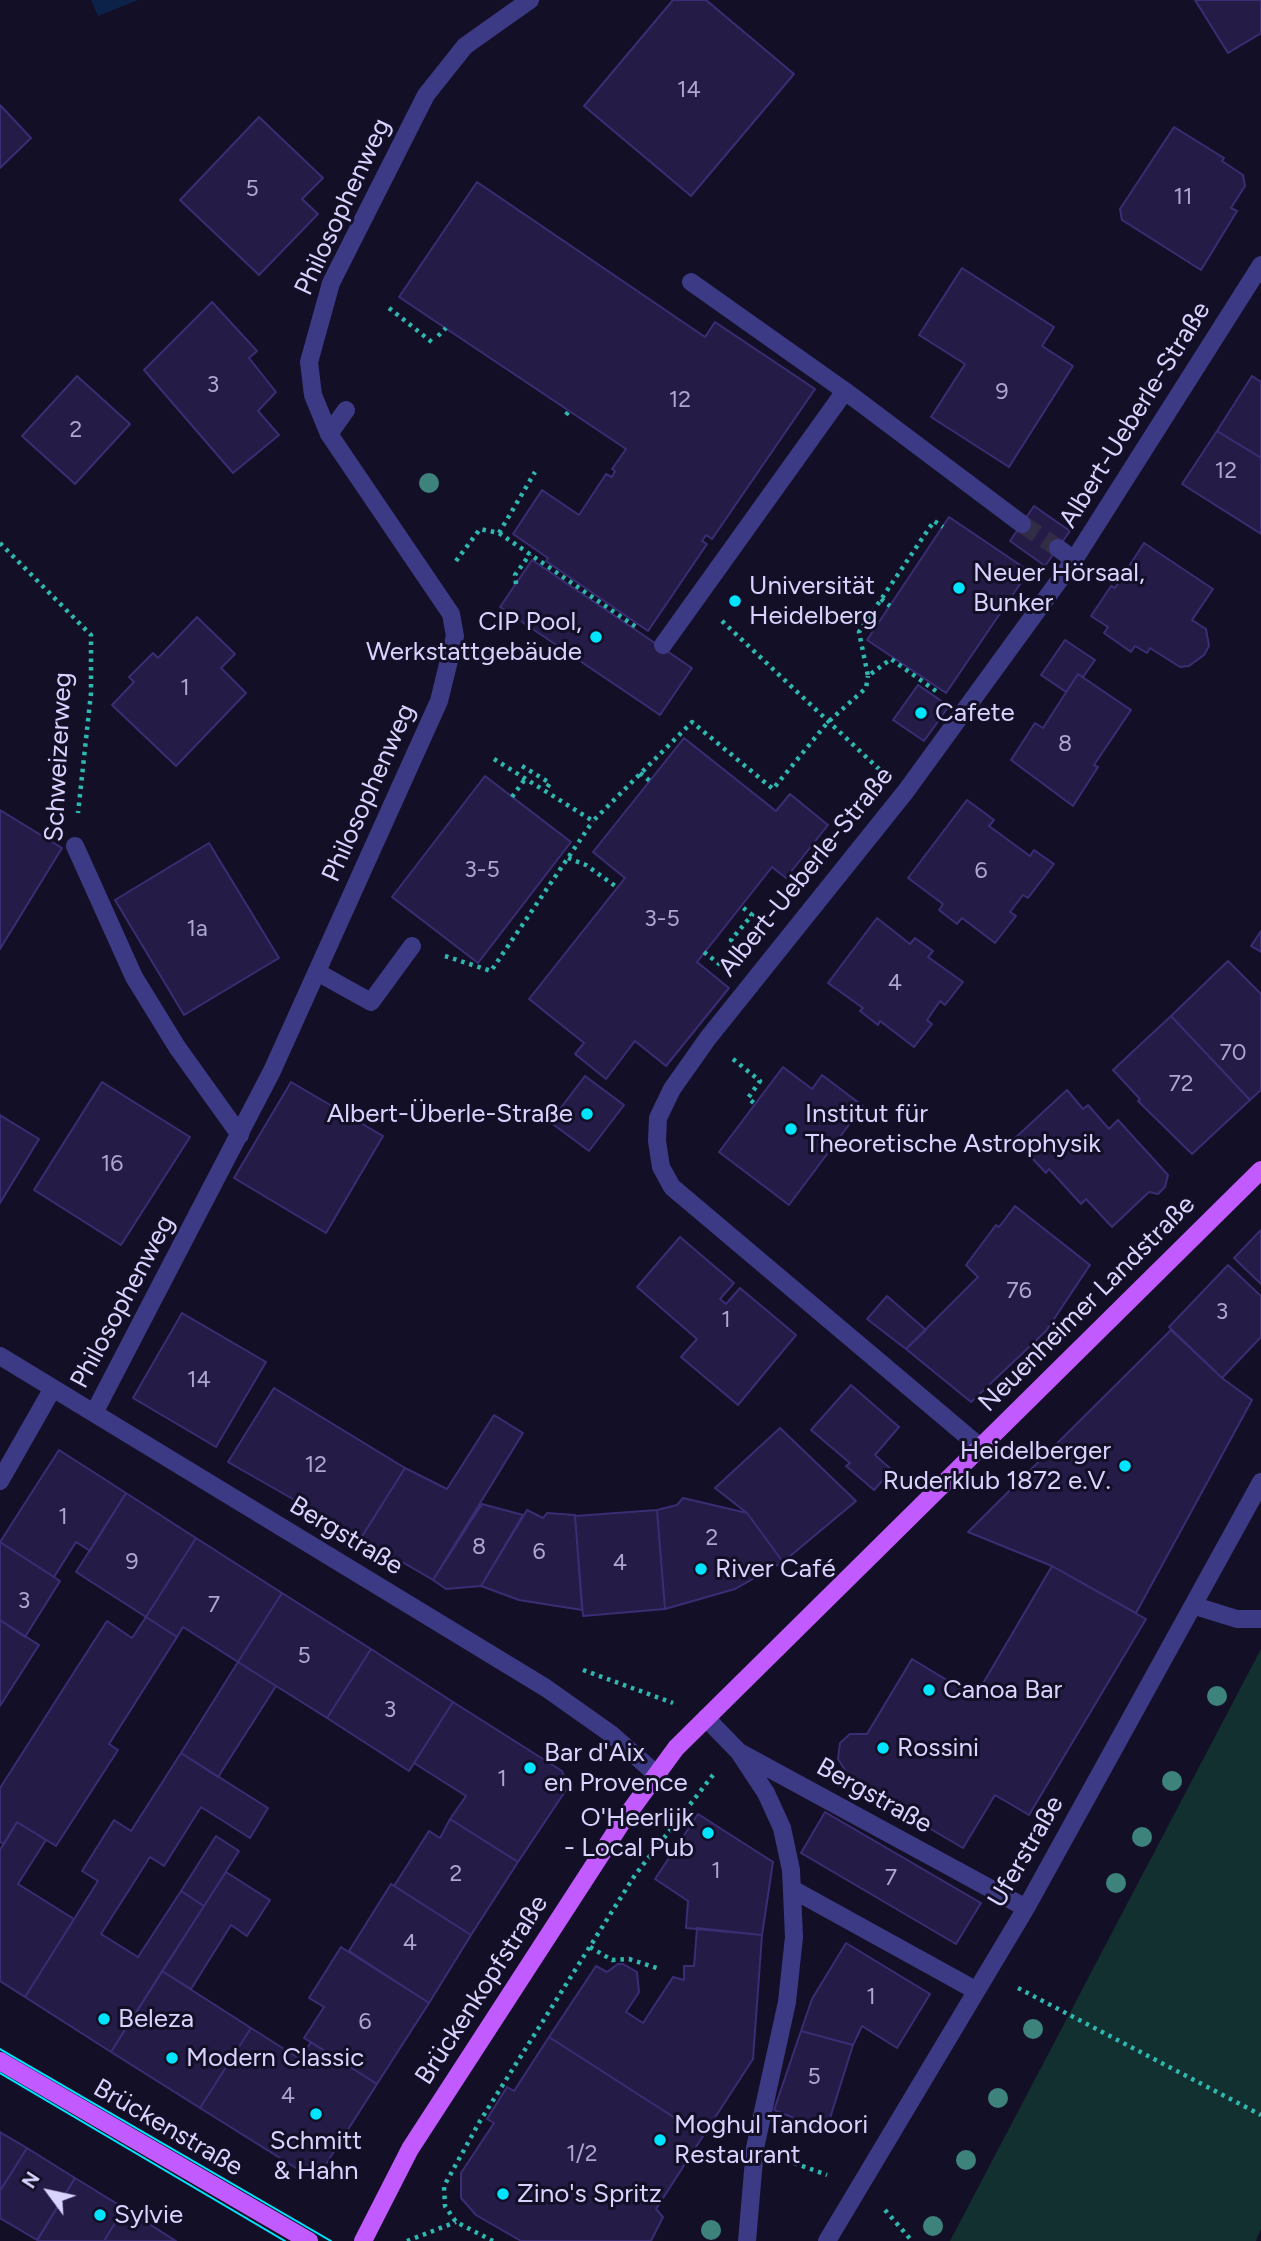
<!DOCTYPE html>
<meta charset="utf-8">
<style>
body{margin:0}
#map{position:relative;width:1261px;height:2241px;overflow:hidden;background:#130f26;font-family:Figtree,sans-serif}
canvas{display:block}
.north{position:absolute;left:14px;top:2157px;width:70px;height:70px;-webkit-text-stroke:5px #130f26;paint-order:stroke;rotate:303deg;font-size:19px;font-weight:700;line-height:28px;text-align:center;color:#d9d4ff}
.north::after{content:'';display:block;margin:auto;width:24px;height:32px;background:#d9d4ff;clip-path:polygon(50% 0,100% 100%,50% 72%,0 100%)}
</style>
<div id="map">
<canvas width="1261" height="2241"></canvas>
<div class="north">N</div>
</div>
<script>
const context = document.querySelector('canvas').getContext('2d');
context.lineJoin = 'round';
function paint(path, color) { context.fillStyle = color; context.fill(path, 'evenodd'); }
const poly = rows => new Path2D(rows.map(r => 'M' + r).join(''));
function strokePath(path, color, width, dash) { context.strokeStyle = color; context.lineWidth = width; context.lineCap = dash ? 'butt' : 'round'; context.setLineDash(dash || []); context.stroke(path); }
function write(font, color, halo, rows, align = 'center') {
  context.font = font + ' Figtree,sans-serif'; context.lineWidth = 6; context.setLineDash([]); context.textBaseline = 'middle'; context.strokeStyle = halo; context.fillStyle = color; for (const [text, x, y, turn = 0] of rows) {
    context.save(); context.translate(x, y); context.rotate((+turn || 0) * Math.PI / 180); context.textAlign = isNaN(turn) ? turn : align; if (halo) context.strokeText(text, 0, 0); context.fillText(text, 0, 0); context.restore();
  }
}
const green = poly([
 [1261,1649,1261,2229,1256,2241,950,2241]
]);
const water = poly([
 [91,0,138,0,98,16]
]);
const building = poly([
 [673,0,706,0,794,74,691,196,584,106,673,0],
 [1195,0,1261,0,1261,33,1228,53,1195,0],
 [0,105,31,138,0,168,0,105],
 [259,117,323,178,302,199,318,214,259,275,180,200,259,117],
 [1174,127,1224,158,1222,161,1243,175,1245,186,1231,208,1237,211,1201,270,1122,220,1120,209,1174,127],
 [477,182,705,337,715,322,815,389,712,539,706,535,702,541,707,544,648,631,546,561,548,558,513,534,542,490,579,515,606,474,612,477,615,471,612,469,626,449,399,297,477,182],
 [962,268,1054,327,1042,346,1073,366,1009,467,931,417,965,364,919,335,962,268],
 [212,302,257,351,249,358,276,392,258,411,279,435,233,473,144,370,212,302],
 [77,376,130,424,75,484,22,436,77,376],
 [1252,376,1261,382,1261,458,1217,431,1252,376],
 [1217,431,1261,458,1261,534,1182,484,1217,431],
 [1034,506,1070,531,1045,566,1010,541,1034,506],
 [949,517,1029,571,946,693,867,640,949,517],
 [1144,543,1213,589,1192,620,1206,629,1209,646,1204,655,1189,666,1180,667,1150,648,1147,653,1135,646,1131,652,1104,633,1108,627,1091,616,1111,586,1115,588,1144,543],
 [532,560,692,668,660,715,500,607,532,560],
 [197,617,235,654,221,668,246,693,176,766,112,705,134,682,129,677,153,653,158,658,197,617],
 [1065,640,1095,660,1083,677,1078,674,1066,692,1041,675,1065,640],
 [1078,674,1131,710,1094,765,1098,767,1073,806,1011,760,1035,723,1043,728,1078,674],
 [918,685,949,706,924,741,893,720,918,685],
 [684,738,776,811,790,794,828,825,786,878,772,867,697,962,729,988,666,1066,635,1041,606,1079,575,1054,584,1043,529,999,625,878,593,852,684,738],
 [485,776,571,842,478,963,392,897,485,776],
 [967,800,994,820,989,826,1030,856,1034,850,1054,864,1028,898,1023,895,1010,912,1016,916,995,943,962,918,957,924,939,910,943,904,908,878,967,800],
 [0,810,62,848,0,949,0,810],
 [209,843,279,958,184,1015,115,900,209,843],
 [877,918,910,944,915,938,933,951,928,957,963,982,945,1005,940,1001,927,1020,932,1024,914,1047,880,1021,878,1025,860,1011,863,1008,828,983,877,918],
 [1261,931,1261,952,1251,946,1261,931],
 [1228,961,1261,994,1261,1090,1250,1100,1171,1016,1228,961],
 [1171,1016,1250,1100,1192,1154,1138,1101,1140,1099,1113,1070,1171,1016],
 [783,1067,812,1089,822,1075,863,1106,789,1205,719,1152,783,1067],
 [585,1076,624,1105,589,1151,550,1122,585,1076],
 [102,1082,190,1137,121,1245,34,1190,102,1082],
 [291,1082,383,1136,326,1233,234,1178,291,1082],
 [1067,1090,1083,1109,1088,1105,1109,1129,1118,1120,1168,1175,1165,1187,1158,1194,1149,1192,1112,1227,1086,1199,1081,1204,1049,1169,1046,1173,1014,1139,1067,1090],
 [0,1115,39,1139,0,1203,0,1115],
 [1015,1206,1090,1265,1046,1331,971,1402,906,1349,978,1277,966,1265,996,1225,999,1227,1015,1206],
 [1261,1230,1261,1284,1234,1258,1261,1230],
 [680,1237,734,1283,720,1299,726,1304,740,1288,796,1335,738,1405,681,1357,697,1339,637,1287,680,1237],
 [1228,1265,1261,1296,1261,1337,1222,1378,1169,1327,1228,1265],
 [887,1296,926,1330,906,1349,867,1319,887,1296],
 [182,1313,266,1362,216,1447,133,1398,182,1313],
 [1171,1330,1222,1378,1252,1400,1136,1613,1052,1566,968,1532,1171,1330],
 [851,1385,899,1427,875,1455,892,1470,874,1490,846,1466,850,1463,811,1430,851,1385],
 [274,1388,405,1468,361,1538,228,1462,274,1388],
 [494,1415,523,1433,433,1580,361,1538,405,1468,447,1489,494,1415],
 [780,1428,856,1501,783,1562,747,1513,715,1488,780,1428],
 [59,1450,126,1493,90,1551,76,1542,54,1577,0,1542,59,1450],
 [126,1493,196,1538,146,1617,76,1572,126,1493],
 [683,1498,747,1513,783,1562,735,1589,665,1609,657,1510,677,1505,683,1498],
 [482,1504,523,1515,481,1586,446,1589,433,1580,482,1504],
 [527,1510,543,1518,547,1513,575,1515,582,1610,519,1600,481,1586,527,1510],
 [657,1510,665,1609,583,1616,575,1516,657,1510],
 [196,1538,282,1593,238,1662,183,1627,177,1637,146,1617,196,1538],
 [0,1542,60,1581,25,1637,0,1620,0,1542],
 [1052,1566,1146,1619,1029,1815,995,1795,963,1848,929,1828,927,1832,881,1805,883,1801,842,1776,845,1770,838,1759,840,1743,850,1734,867,1734,912,1659,975,1697,1052,1566],
 [282,1593,371,1649,327,1718,238,1662,282,1593],
 [146,1617,177,1637,109,1744,118,1750,56,1846,17,1822,4,1844,0,1842,0,1788,78,1666,107,1621,132,1638,146,1617],
 [0,1620,39,1645,0,1706,0,1620],
 [371,1649,453,1702,409,1771,327,1718,371,1649],
 [238,1662,276,1686,218,1777,181,1753,238,1662],
 [453,1702,562,1771,568,1787,518,1862,450,1819,466,1796,414,1763,453,1702],
 [181,1753,268,1808,250,1838,201,1807,164,1866,150,1857,101,1934,138,1957,181,1891,204,1906,111,2052,25,1997,98,1881,82,1871,114,1820,131,1831,181,1753],
 [825,1812,981,1903,956,1944,801,1853,825,1812],
 [698,1814,773,1862,762,1935,686,1928,688,1901,655,1879,698,1814],
 [450,1819,518,1862,471,1935,394,1886,429,1831,440,1838,450,1819],
 [17,1822,46,1840,18,1884,74,1919,25,1997,0,1981,0,1850,17,1822],
 [216,1836,239,1851,204,1906,181,1891,216,1836],
 [226,1872,270,1900,247,1936,231,1925,191,1989,162,1971,226,1872],
 [391,1884,471,1935,429,2003,349,1951,391,1884],
 [697,1928,762,1935,753,2059,703,2136,549,2037,596,1966,607,1972,618,1964,623,1964,637,1972,639,1992,626,2012,643,2023,673,1977,684,1980,684,1966,694,1966,697,1928],
 [846,1943,930,1994,897,2048,862,2026,853,2045,801,2031,812,1999,846,1943],
 [341,1947,429,2003,377,2084,304,2038,324,2007,309,1998,341,1947],
 [162,1971,251,2028,200,2108,111,2052,162,1971],
 [251,2028,300,2059,311,2042,377,2084,326,2164,299,2170,200,2108,251,2028],
 [801,2031,853,2045,826,2131,774,2110,801,2031],
 [549,2037,703,2136,656,2209,663,2217,651,2241,521,2241,476,2215,461,2198,461,2173,494,2123,487,2119,507,2087,514,2091,549,2037],
 [0,2132,27,2148,0,2191,0,2132],
 [27,2148,75,2178,37,2240,0,2218,0,2191,27,2148],
 [75,2178,124,2208,104,2241,37,2241,75,2178],
 [124,2208,176,2241,104,2241,124,2208]
]);
const minorTunnel = poly([
 [1022,524,1058,548]
]);
const path = poly([
 [389,308,433,343],
 [438,336,446,328],
 [566,415,569,411],
 [499,533,535,472],
 [0,543,91,635,91,693,78,813],
 [456,561,480,529,499,533,636,627],
 [516,584,515,575,530,554],
 [881,599,890,606],
 [722,621,881,771],
 [936,691,891,659,868,676,859,632,934,521,943,527],
 [494,759,593,821,692,722,773,789,828,722,866,688,868,676],
 [522,766,550,783,545,791],
 [640,773,650,781],
 [512,797,525,779],
 [568,858,586,865,618,888],
 [739,947,731,940,752,915,741,906],
 [704,952,723,967],
 [445,956,491,971,593,821],
 [733,1059,760,1081,748,1098,755,1104],
 [583,1670,673,1703],
 [590,1947,612,1960,629,1959,660,1969],
 [1018,1988,1261,2115],
 [786,2160,827,2175],
 [885,2210,912,2241],
 [407,2241,456,2222],
 [493,2241,456,2222,445,2206,444,2186,480,2121,635,1875,713,1775]
]);
const minor = poly([
 [691,282,845,391,1022,524],
 [329,434,346,410],
 [1058,548,1074,560],
 [663,645,845,391],
 [75,846,134,977,177,1047,240,1135],
 [317,972,371,1002,412,946],
 [0,1356,546,1688,611,1734,656,1774],
 [94,1413,272,1071,439,701,455,636,451,614,329,434,313,395,309,362,331,283,426,95,465,46,530,0],
 [980,1447,672,1187,661,1167,657,1141,658,1118,672,1089,708,1038,906,791,1074,560,1261,265],
 [0,1481,53,1388],
 [1195,1606,1237,1619,1261,1619],
 [706,1718,739,1752,1026,1908],
 [739,1752,766,1793,782,1828,791,1870,794,1937,787,2002,755,2148,747,2241],
 [792,1889,975,1990],
 [827,2241,1026,1908,1261,1482]
]);
const major = poly([
 [0,2061,309,2241],
 [363,2241,410,2149,622,1822,676,1748,1261,1170]
]);
const tram = poly([
 [0,2049,331,2241],
 [0,2073,285,2241]
]);
const trees = [
 [429,483],
 [1217,1696],
 [1172,1781],
 [1142,1837],
 [1116,1883],
 [1033,2029],
 [998,2098],
 [966,2160],
 [933,2226],
 [711,2230]
];
const markers = [
 [959,588,7,"#00e5ff"],
 [735,601,7,"#00e5ff"],
 [596,637,7,"#00e5ff"],
 [921,713,7,"#00e5ff"],
 [587,1114,7,"#00e5ff"],
 [791,1129,7,"#00e5ff"],
 [1125,1466,7,"#00e5ff"],
 [701,1569,7,"#00e5ff"],
 [929,1690,7,"#00e5ff"],
 [883,1748,7,"#00e5ff"],
 [530,1768,7,"#00e5ff"],
 [708,1833,7,"#00e5ff"],
 [104,2019,7,"#00e5ff"],
 [172,2058,7,"#00e5ff"],
 [316,2114,7,"#00e5ff"],
 [660,2140,7,"#00e5ff"],
 [503,2194,7,"#00e5ff"],
 [100,2215,7,"#00e5ff"]
];
const numberNames = [
 ["14",689,90],
 ["5",252,189],
 ["11",1183,197],
 ["3",213,385],
 ["9",1002,392],
 ["12",680,400],
 ["2",76,430],
 ["12",1226,471],
 ["1",185,688],
 ["8",1065,744],
 ["3-5",482,870],
 ["6",981,871],
 ["3-5",662,919],
 ["1a",197,929],
 ["4",895,983],
 ["70",1233,1053],
 ["72",1181,1084],
 ["16",112,1164],
 ["76",1019,1291],
 ["3",1222,1312],
 ["1",726,1320],
 ["14",199,1380],
 ["12",316,1465],
 ["1",63,1517],
 ["2",712,1538],
 ["8",479,1547],
 ["6",539,1552],
 ["9",132,1562],
 ["4",620,1563],
 ["3",24,1601],
 ["7",214,1605],
 ["5",304,1656],
 ["3",390,1710],
 ["1",502,1779],
 ["1",716,1871],
 ["2",456,1874],
 ["7",891,1878],
 ["4",410,1943],
 ["1",871,1997],
 ["6",365,2022],
 ["5",814,2077],
 ["4",288,2096],
 ["1/2",582,2154]
];
const streetNames = [
 ["Philosophenweg",343,207,-65],
 ["Albert-Ueberle-Straße",1135,415,-58],
 ["Schweizerweg",59,757,-87],
 ["Philosophenweg",369,793,-66],
 ["Albert-Ueberle-Straße",806,872,-51],
 ["Philosophenweg",123,1302,-62],
 ["Neuenheimer Landstraße",1087,1304,-45],
 ["Bergstraße",346,1536,31],
 ["Bergstraße",874,1796,29],
 ["Uferstraße",1026,1852,-60],
 ["Brückenkopfstraße",482,1990,-57],
 ["Brückenstraße",168,2128,30]
];
const poiNames = [
 ["Neuer Hörsaal,",973,573],
 ["Bunker",973,603],
 ["Universität",749,586],
 ["Heidelberg",749,616],
 ["CIP Pool,",582,622,"right"],
 ["Werkstattgebäude",582,652,"right"],
 ["Cafete",935,713],
 ["Albert-Überle-Straße",573,1114,"right"],
 ["Institut für",805,1114],
 ["Theoretische Astrophysik",805,1144],
 ["Heidelberger",1111,1451,"right"],
 ["Ruderklub 1872 e.V.",1111,1481,"right"],
 ["River Café",715,1569],
 ["Canoa Bar",943,1690],
 ["Rossini",897,1748],
 ["Bar d'Aix",544,1753],
 ["en Provence",544,1783],
 ["O'Heerlijk",694,1818,"right"],
 ["- Local Pub",694,1848,"right"],
 ["Beleza",118,2019],
 ["Modern Classic",186,2058],
 ["Moghul Tandoori",674,2125],
 ["Restaurant",674,2155],
 ["Schmitt",316,2141,"center"],
 ["& Hahn",316,2171,"center"],
 ["Zino's Spritz",517,2194],
 ["Sylvie",114,2215]
];
paint(green, '#12302f');
paint(water, '#0c2248');
paint(building, '#241b47');
strokePath(building, '#3b2d73', 2);
strokePath(minorTunnel, '#312d47', 18, [18, 9]);
strokePath(path, '#2fb8b0', 4.5, [3.5, 5]);
strokePath(minor, '#3d3a85', 18);
strokePath(major, '#c25bff', 18);
strokePath(tram, '#00e5ff', 2);
context.fillStyle = '#3d827b';
for (const [x, y] of trees) { context.beginPath(); context.arc(x, y, 10, 0, 2 * Math.PI); context.fill(); }
for (const [x, y, r, color] of markers) { const dot = new Path2D(); dot.arc(x, y, r, 0, 2 * Math.PI); context.fillStyle = color; context.fill(dot); strokePath(dot, '#130f26', 2.5); }
write('23px', '#aca6d1', null, numberNames);
write('26px', '#d9d4ff', '#130f26', streetNames);
write('26px', '#d9d4ff', '#130f26', poiNames, 'left');
</script>
